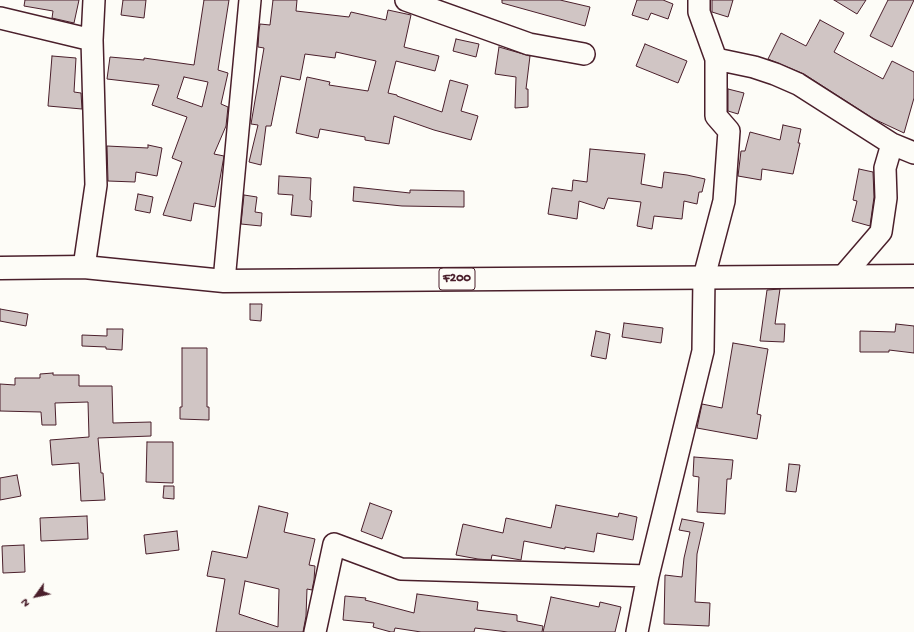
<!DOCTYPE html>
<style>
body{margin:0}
#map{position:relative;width:914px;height:632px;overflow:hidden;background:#fdfcf7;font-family:"Gochi Hand",sans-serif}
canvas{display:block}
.north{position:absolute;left:16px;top:576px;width:40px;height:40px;-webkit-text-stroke:3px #fdfcf7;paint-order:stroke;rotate:237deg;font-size:11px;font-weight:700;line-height:16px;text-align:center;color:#4a1f2b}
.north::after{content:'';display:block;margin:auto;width:14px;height:18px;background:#4a1f2b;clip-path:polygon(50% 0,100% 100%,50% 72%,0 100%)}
</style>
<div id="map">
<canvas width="914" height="632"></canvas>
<div class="north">N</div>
</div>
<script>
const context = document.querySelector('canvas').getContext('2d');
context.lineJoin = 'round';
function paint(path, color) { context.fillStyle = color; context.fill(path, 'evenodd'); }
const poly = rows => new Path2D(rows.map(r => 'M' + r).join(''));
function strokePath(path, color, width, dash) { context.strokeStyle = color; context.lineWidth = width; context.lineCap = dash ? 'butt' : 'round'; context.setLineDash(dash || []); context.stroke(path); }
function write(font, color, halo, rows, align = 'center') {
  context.font = font + ' "Gochi Hand",sans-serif'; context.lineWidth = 3.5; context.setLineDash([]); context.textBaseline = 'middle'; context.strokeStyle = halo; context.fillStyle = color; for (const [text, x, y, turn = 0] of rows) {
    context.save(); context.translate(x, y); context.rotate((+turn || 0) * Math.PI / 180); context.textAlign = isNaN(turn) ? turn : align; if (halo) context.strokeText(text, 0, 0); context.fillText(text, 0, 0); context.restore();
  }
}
const building = poly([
 [25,0,79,0,74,23,52,18,53,11,24,6,25,0],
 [123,0,146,0,144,18,121,15,123,0],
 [204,0,229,0,218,70,228,73,221,104,228,107,226,126,214,154,224,156,215,207,194,203,191,221,163,215,182,162,172,158,187,117,152,105,159,85,107,79,110,57,144,60,144,58,194,65,204,0],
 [184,77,208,82,202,107,177,98,184,77],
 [273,0,297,0,296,11,349,17,351,12,386,20,388,10,411,15,404,47,439,56,435,71,396,61,388,93,397,95,397,96,442,112,450,80,468,85,461,111,478,116,471,140,434,130,394,116,389,144,365,140,365,137,320,129,318,138,296,133,307,77,330,82,329,85,368,91,376,61,336,52,335,58,305,54,300,80,281,76,271,126,266,126,261,165,249,162,258,125,251,124,264,48,258,47,259,31,260,24,270,25,273,0],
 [502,0,560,0,590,7,585,26,502,3,502,0],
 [637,0,663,0,673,4,668,19,651,13,648,20,632,15,637,0],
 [712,0,733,0,728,17,712,12,712,0],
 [834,0,866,0,857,14,834,0],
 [888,0,914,0,892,47,870,36,888,0],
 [820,20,844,33,834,52,883,79,892,61,914,72,914,98,904,133,874,119,804,74,768,59,781,33,806,46,820,20],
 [456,39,479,44,476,57,453,51,456,39],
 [645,44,687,61,678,83,636,66,645,44],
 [499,47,530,56,526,89,528,89,528,107,515,108,516,77,495,74,499,47],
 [52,56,76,58,74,92,81,93,82,109,48,106,52,56],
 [728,89,744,93,738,114,728,111,728,89],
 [783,125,801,129,798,143,800,143,793,174,762,169,761,180,738,176,741,151,745,151,750,132,780,140,783,125],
 [148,145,162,148,157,176,136,172,135,182,108,181,107,146,148,148,148,145],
 [590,149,645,154,641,184,662,188,664,172,687,175,705,179,702,192,699,192,697,204,684,201,682,219,654,216,652,229,637,226,641,202,608,198,604,209,579,201,577,219,548,214,552,188,572,191,573,180,587,182,590,149],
 [859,169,873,172,874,197,870,226,852,221,857,201,853,200,859,169],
 [279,176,311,178,310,200,312,201,311,217,291,215,293,195,278,194,279,176],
 [354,187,410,193,410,190,464,191,464,207,402,206,353,201,354,187],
 [138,194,153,197,150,213,135,210,138,194],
 [244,195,257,197,255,212,262,213,261,226,241,224,244,195],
 [780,289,775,324,785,324,784,342,760,341,767,290,780,289],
 [250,304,262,304,261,321,250,320,250,304],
 [0,309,28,314,26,326,0,321,0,309],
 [624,323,663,328,661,343,622,337,624,323],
 [896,324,914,326,914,353,889,350,889,352,860,352,860,331,895,332,896,324],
 [107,329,123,329,122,350,106,349,106,347,82,346,82,335,107,336,107,329],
 [596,331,610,334,606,359,591,356,596,331],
 [733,343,768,349,757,414,761,415,757,439,697,428,702,404,722,408,733,343],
 [182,348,207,348,207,407,209,407,209,420,180,419,180,407,182,407,182,348],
 [53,373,53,375,79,375,79,386,112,386,113,423,151,422,151,436,98,438,101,473,103,473,105,500,81,501,79,463,52,465,50,440,89,437,88,402,55,403,56,425,42,425,41,412,0,411,0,384,15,385,15,378,40,378,40,374,53,373],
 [147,442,173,442,173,483,146,482,147,442],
 [694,457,733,460,731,479,727,479,725,514,697,512,699,477,693,476,694,457],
 [789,464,800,465,796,492,786,491,789,464],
 [17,475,21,496,0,500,0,478,17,475],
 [164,486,174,486,174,499,163,498,164,486],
 [370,503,392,511,382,539,361,531,370,503],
 [556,505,618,517,619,513,637,517,633,540,597,533,594,552,565,547,565,549,524,541,521,560,492,555,491,560,478,559,456,555,463,524,503,533,506,518,551,528,556,505],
 [259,506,288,513,284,532,315,539,309,565,315,566,314,580,312,590,307,589,306,616,303,632,216,632,225,579,207,576,212,551,247,558,259,506],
 [245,581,279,589,278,627,239,614,245,581],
 [87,516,88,539,41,541,40,518,87,516],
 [682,519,704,523,697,554,695,602,710,603,709,626,664,624,665,575,682,577,684,558,690,532,679,530,682,519],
 [177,531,179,550,146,554,144,535,177,531],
 [24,545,25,572,3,573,2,546,24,545],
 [417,594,478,602,477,610,517,615,517,621,543,626,542,632,508,632,475,628,474,632,421,632,395,628,394,632,391,632,373,627,374,623,343,620,345,596,366,598,365,600,414,613,417,594],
 [551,597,599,607,600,602,621,607,615,632,543,632,551,597]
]);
const minor = poly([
 [406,0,529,44,584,54],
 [0,18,92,40],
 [716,59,754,67,775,74,798,84,892,144,914,153],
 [84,267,96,185,92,40,94,0],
 [844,275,881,232,886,198,885,168,892,144],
 [224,281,250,0],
 [315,632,334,544,401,569,648,576],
 [637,632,648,576,703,351,704,277,724,201,729,131,716,116,716,59,699,12,699,0]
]);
const major = poly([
 [0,268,84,267,224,281,914,276]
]);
const shields = [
 [457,279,36]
];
const shieldNames = [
 ["F200",457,279]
];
paint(building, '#d0c5c4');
strokePath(building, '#4a1f2b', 1);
strokePath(minor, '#4a1f2b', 24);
strokePath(major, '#4a1f2b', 25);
strokePath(minor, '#fdfcf7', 21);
strokePath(major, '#fdfcf7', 22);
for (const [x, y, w] of shields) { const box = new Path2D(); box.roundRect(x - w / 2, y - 11, w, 22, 3); context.fillStyle = '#fdfcf7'; context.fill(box); strokePath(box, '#4a1f2b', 1); }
write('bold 13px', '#4a1f2b', null, shieldNames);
</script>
